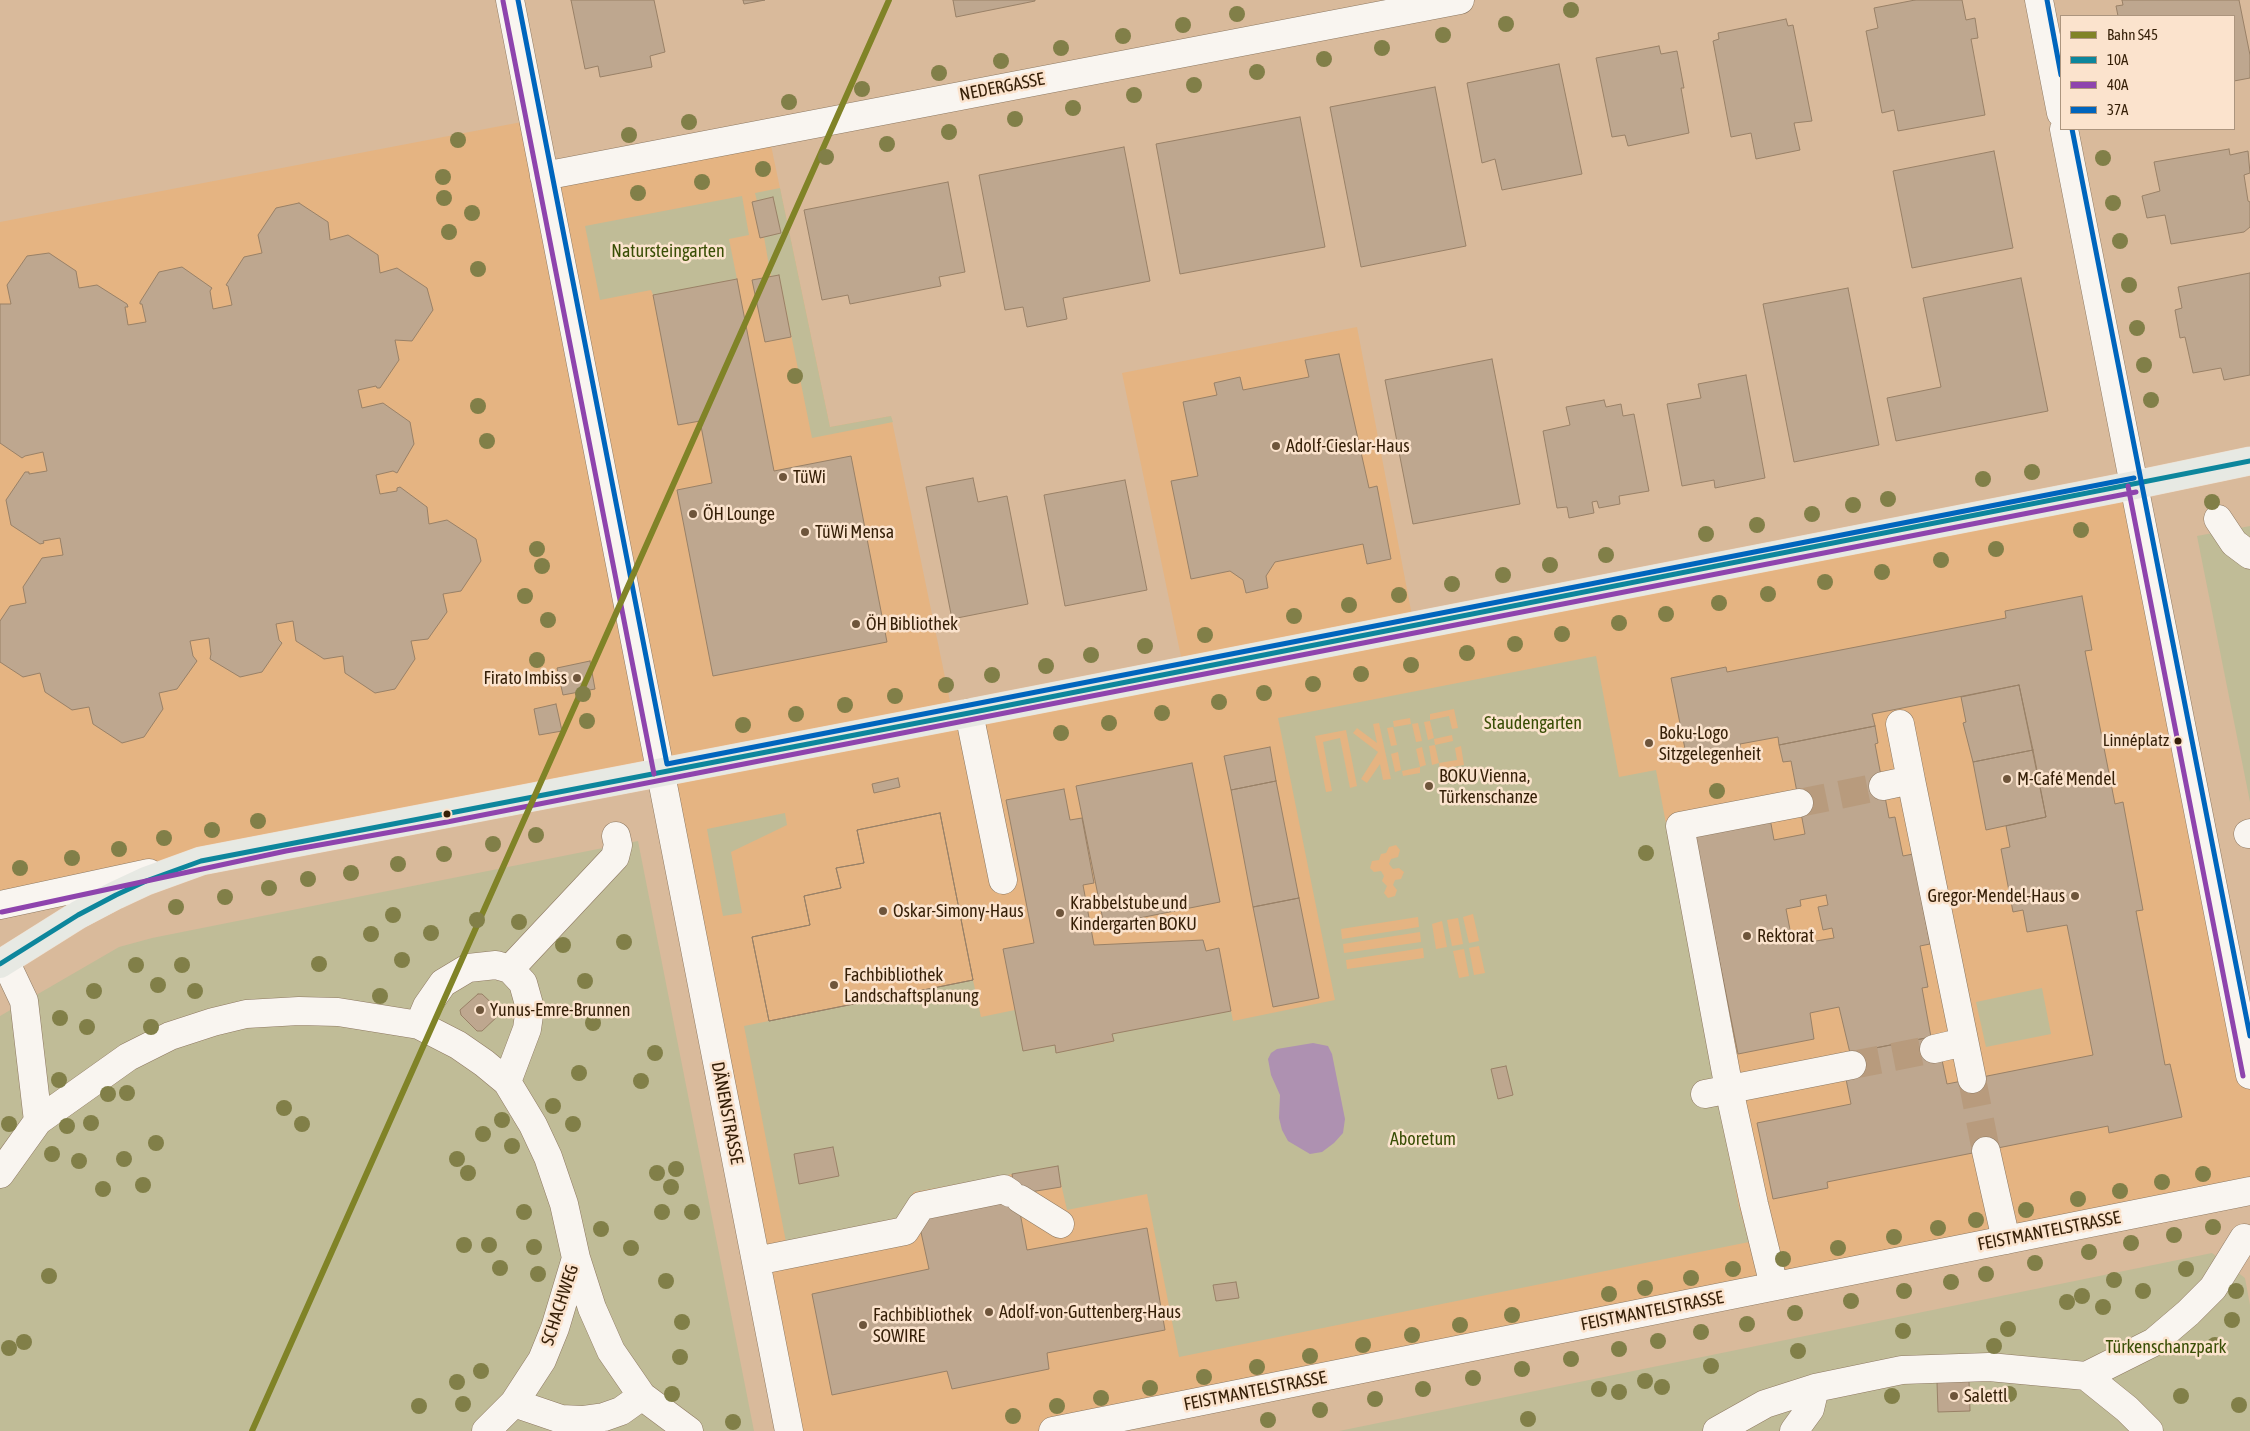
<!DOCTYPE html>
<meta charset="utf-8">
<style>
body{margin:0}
#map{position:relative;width:2250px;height:1431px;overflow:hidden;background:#d9ba9b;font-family:"Asap Condensed",sans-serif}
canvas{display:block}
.legend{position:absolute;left:2060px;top:15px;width:175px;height:115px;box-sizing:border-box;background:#fbe3cd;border:1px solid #ac957e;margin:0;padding:6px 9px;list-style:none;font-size:15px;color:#351f07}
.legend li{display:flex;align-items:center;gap:10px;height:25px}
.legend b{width:25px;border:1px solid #ac957e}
</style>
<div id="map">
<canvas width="2250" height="1431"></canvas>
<ul class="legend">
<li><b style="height:6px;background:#808327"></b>Bahn S45</li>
<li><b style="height:6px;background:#0d869c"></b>10A</li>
<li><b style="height:6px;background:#8e44ad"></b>40A</li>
<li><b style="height:6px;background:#0065bd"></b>37A</li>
</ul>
</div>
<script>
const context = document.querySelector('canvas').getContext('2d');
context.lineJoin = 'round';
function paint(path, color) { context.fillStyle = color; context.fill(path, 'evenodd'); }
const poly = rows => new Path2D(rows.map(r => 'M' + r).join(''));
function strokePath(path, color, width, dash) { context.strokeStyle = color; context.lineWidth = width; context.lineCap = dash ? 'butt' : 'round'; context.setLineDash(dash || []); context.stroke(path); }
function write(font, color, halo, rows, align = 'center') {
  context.font = font + ' "Asap Condensed",sans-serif'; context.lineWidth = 5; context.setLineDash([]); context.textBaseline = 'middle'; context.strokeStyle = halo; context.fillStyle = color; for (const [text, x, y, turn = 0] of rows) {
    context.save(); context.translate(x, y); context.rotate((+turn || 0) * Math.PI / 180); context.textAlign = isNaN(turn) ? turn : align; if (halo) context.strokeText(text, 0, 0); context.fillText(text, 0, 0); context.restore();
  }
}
const built = poly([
 [532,120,544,175,768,131,830,427,891,416,953,716,1184,671,1122,373,1357,327,1413,621,2135,485,2250,1074,2250,1191,1058,1431,789,1431,661,773,0,904,0,222]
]);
const green = poly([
 [780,188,830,427,891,416,893,422,812,438,779,275,771,277,764,237,780,233,773,197,757,201,755,193],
 [742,196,749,235,729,239,737,279,653,295,651,290,600,300,585,226],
 [2250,526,2250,802,2197,536],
 [1596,656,1619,777,1656,770,1710,1060,1739,1207,1749,1242,1179,1357,1147,1194,1067,1210,1057,1166,914,1192,897,1218,786,1242,744,1026,973,980,981,1017,1015,1010,1023,1051,1055,1045,1056,1053,1113,1042,1112,1034,1231,1011,1233,1021,1335,1000,1278,718],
 [1454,709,1458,728,1452,729,1449,716,1430,720,1430,714],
 [1410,718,1411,724,1394,727,1393,721],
 [1430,721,1434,738,1428,740,1424,722],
 [1379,723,1391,779,1383,780,1380,764,1367,783,1361,779,1378,752,1353,733,1357,728,1377,743,1373,724],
 [1418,723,1422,741,1416,742,1412,724],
 [1393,727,1397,745,1391,746,1387,728],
 [1346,730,1357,786,1350,788,1340,738,1323,742,1332,791,1326,792,1315,736],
 [1452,735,1453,741,1435,745,1434,739],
 [1435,745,1439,763,1432,765,1429,746],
 [1461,746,1464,765,1440,769,1439,763,1457,760,1455,748],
 [1422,747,1426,765,1420,767,1416,749],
 [1398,752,1401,770,1395,772,1391,754],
 [1420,767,1420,773,1403,776,1402,771],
 [1396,845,1400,850,1398,857,1391,859,1389,864,1393,869,1399,868,1404,872,1401,879,1395,880,1393,885,1397,890,1395,896,1388,898,1384,893,1387,886,1382,881,1384,876,1381,871,1374,872,1370,868,1372,861,1379,860,1381,854,1386,853,1389,847],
 [1473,914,1479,941,1469,943,1463,917],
 [1418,917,1419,927,1342,939,1341,929],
 [1458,918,1463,944,1452,946,1447,920],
 [1442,921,1447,947,1436,949,1432,924],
 [1420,932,1421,942,1344,953,1343,944],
 [1479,946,1485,973,1474,975,1469,948],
 [1423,948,1424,958,1347,969,1346,960],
 [1464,949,1469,976,1459,978,1453,951],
 [785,813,787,825,731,852,742,913,723,916,707,829],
 [638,841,754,1431,0,1431,0,1016,119,947,152,938],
 [2042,988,2051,1034,1986,1047,1976,1002],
 [2212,1253,2245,1278,2250,1305,2250,1431,1339,1431]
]);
const water = poly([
 [1313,1043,1328,1046,1332,1054,1345,1119,1343,1133,1334,1143,1322,1152,1310,1154,1288,1141,1282,1130,1279,1118,1280,1095,1271,1075,1268,1059,1271,1053,1277,1049]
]);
const building = poly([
 [571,0,654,0,665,52,650,56,652,67,600,77,598,66,585,69,571,0],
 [743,0,765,0,744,4,743,0],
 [953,0,1035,0,1035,1,956,17,953,0],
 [1915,0,1962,0,1966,20,1975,18,1978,38,1971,39,1985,115,1898,131,1894,110,1882,113,1866,31,1878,28,1874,8,1915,0],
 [2122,0,2239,0,2250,55,2250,78,2234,81,2234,16,2118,16,2116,6,2123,5,2122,0],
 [1786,19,1788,26,1793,25,1812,121,1794,123,1800,150,1756,159,1751,133,1731,137,1713,41,1719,39,1718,33,1786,19],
 [1659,46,1661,54,1677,51,1684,88,1681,88,1689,133,1628,146,1625,135,1612,137,1596,58,1659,46],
 [1559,64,1582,174,1502,190,1495,159,1482,163,1467,83,1559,64],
 [1435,87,1466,246,1361,267,1330,107,1435,87],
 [1300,117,1325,247,1180,274,1156,144,1300,117],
 [1124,147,1150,281,1063,298,1067,319,1027,327,1023,307,1005,310,979,175,1124,147],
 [2229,149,2230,155,2248,151,2250,173,2244,175,2248,201,2250,202,2250,227,2244,232,2171,244,2165,215,2147,218,2142,196,2160,191,2154,162,2229,149],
 [1994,151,2013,248,1912,268,1893,171,1994,151],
 [948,182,965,272,939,277,941,286,850,304,848,295,822,300,804,210,948,182],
 [773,197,781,233,760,238,752,202,773,197],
 [299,203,328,222,330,240,348,235,378,255,380,273,397,268,427,288,433,310,412,341,395,340,399,360,380,388,377,388,376,386,358,390,362,408,383,403,410,422,414,444,397,473,393,471,376,475,380,494,397,491,397,488,400,487,427,507,429,524,447,520,476,539,481,561,461,591,443,594,447,612,428,639,411,641,415,659,395,689,375,693,345,673,343,656,324,659,296,641,293,621,276,624,279,640,282,643,262,672,240,677,210,659,211,654,209,638,190,641,193,656,197,661,177,689,159,693,163,709,144,737,122,743,93,724,89,707,72,710,45,692,40,673,23,677,0,662,0,621,10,606,26,603,23,587,42,558,63,555,60,538,43,541,44,543,40,544,11,525,6,500,25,472,29,472,29,474,47,471,43,452,25,456,22,458,0,443,0,304,11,304,7,285,27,256,49,253,76,271,79,288,97,285,127,304,128,307,125,307,128,325,146,322,142,304,140,304,140,302,159,272,182,267,212,288,210,291,213,309,232,305,228,286,226,285,244,257,262,253,258,235,276,208,299,203],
 [2250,273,2250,375,2224,380,2221,368,2193,373,2185,337,2180,338,2175,310,2182,308,2178,287,2250,273],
 [779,275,791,337,765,342,752,280,779,275],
 [2021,278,2048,411,1896,441,1887,398,1941,387,1923,298,2021,278],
 [737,279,774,471,851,456,887,642,713,676,677,490,712,483,700,421,678,425,653,295,737,279],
 [1848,288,1879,445,1794,462,1763,304,1848,288],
 [1339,354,1369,488,1377,486,1391,559,1367,564,1363,544,1275,562,1266,576,1268,588,1246,593,1243,580,1230,571,1191,579,1171,481,1198,476,1183,402,1217,395,1214,383,1240,377,1243,390,1309,377,1305,360,1339,354],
 [1492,359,1520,504,1413,524,1385,380,1492,359],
 [1746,375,1765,478,1715,488,1714,480,1682,486,1667,404,1701,398,1698,384,1746,375],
 [1604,400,1606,407,1621,404,1623,416,1634,414,1649,491,1619,496,1620,504,1599,508,1597,501,1592,502,1594,513,1569,518,1567,507,1557,508,1543,431,1570,425,1566,407,1604,400],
 [973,478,978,502,1007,496,1028,604,952,619,926,487,973,478],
 [1125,480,1147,590,1065,606,1044,495,1125,480],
 [2082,596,2092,650,2085,651,2115,804,2123,802,2143,910,2136,911,2165,1065,2170,1064,2182,1117,2109,1133,2108,1126,1827,1182,1828,1188,1773,1199,1757,1123,1851,1104,1846,1079,1850,1053,1931,1037,1942,1060,1947,1084,2093,1055,2067,925,2027,932,2023,910,2013,912,2001,849,2010,847,2006,826,2046,817,2019,685,1872,714,1875,726,1779,745,1778,737,1740,744,1741,749,1687,759,1671,678,1726,667,1727,672,2006,618,2005,611,2082,596],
 [590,661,595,689,563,695,557,668,590,661],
 [2019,685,2033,750,1973,762,1963,723,1966,722,1961,697,2019,685],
 [556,704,562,731,539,735,534,709,556,704],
 [1875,726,1878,743,1875,744,1889,818,1895,817,1903,856,1913,854,1930,944,1920,946,1928,987,1922,988,1931,1037,1850,1053,1839,1007,1810,1013,1814,1039,1738,1054,1693,828,1769,813,1774,840,1805,834,1791,761,1783,762,1779,745,1875,726],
 [1826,895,1828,905,1818,907,1823,930,1832,928,1834,938,1810,942,1809,937,1792,940,1786,909,1801,906,1800,900,1826,895],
 [1270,747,1276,781,1231,790,1224,756,1270,747],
 [2033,750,2046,817,1986,830,1973,762,2033,750],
 [1192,763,1220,902,1104,925,1076,786,1192,763],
 [898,778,900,787,874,793,872,784,898,778],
 [1276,781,1299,898,1253,907,1231,790,1276,781],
 [1064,789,1070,820,1082,818,1094,883,1083,885,1094,945,1203,940,1206,951,1219,948,1231,1011,1112,1034,1114,1041,1056,1053,1055,1045,1023,1051,1003,949,1034,943,1006,800,1064,789],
 [940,813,973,980,769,1021,752,937,810,925,804,896,841,888,836,868,864,863,857,830,940,813],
 [940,813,973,980,769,1021,752,937,810,925,804,896,841,888,836,868,864,863,857,830,940,813],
 [1299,898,1319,998,1273,1007,1253,907,1299,898],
 [478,994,482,994,499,1010,499,1015,482,1031,477,1031,461,1015,460,1010,478,994],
 [1506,1066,1513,1095,1498,1099,1491,1069,1506,1066],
 [833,1147,839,1176,799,1184,794,1154,833,1147],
 [1058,1166,1061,1187,1024,1193,1014,1187,1012,1174,1058,1166],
 [1008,1196,1018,1202,1027,1250,1147,1228,1165,1330,1047,1353,1049,1369,952,1389,947,1371,832,1395,812,1294,929,1269,919,1223,926,1212,1008,1196],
 [1236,1282,1239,1298,1216,1301,1213,1285,1236,1282],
 [1969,1381,1970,1411,1938,1412,1937,1382,1969,1381]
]);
const minorTunnel = poly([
 [1799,803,1883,786],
 [1852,1065,1934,1049],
 [1972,1079,1986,1151]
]);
const minor = poly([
 [510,0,789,1431],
 [2039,0,2061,113],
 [2064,129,2250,1075],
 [544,176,1460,0],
 [2218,519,2234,543,2250,555],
 [969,713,1003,880],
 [1900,724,1911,780],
 [1883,786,1911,780,1972,1079],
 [2248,834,2250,833],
 [0,905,149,873],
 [5,961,24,1001,38,1121],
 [510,969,615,857,618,845,616,836],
 [1934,1049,1964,1042],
 [1705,1094,1852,1065],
 [1986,1151,2006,1240],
 [0,1174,38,1121,128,1057,170,1036,213,1022,246,1014,299,1011,338,1012,419,1025],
 [1020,1199,1060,1224],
 [576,1258,592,1308,611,1351,642,1396,689,1431],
 [756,1261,905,1231,921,1206,1004,1189,1010,1193],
 [1774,1286,1754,1204,1729,1089,1680,826,1799,803],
 [2086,1376,2127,1409,2149,1431],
 [514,1403,561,1419,582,1420,604,1417,621,1411,642,1396],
 [486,1431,514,1403,542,1360,555,1328,576,1258,564,1204,548,1157,533,1125,507,1082,484,1063,458,1045,419,1025,427,1006,443,983,468,968,496,965,510,969,523,983,530,1008,527,1029,507,1082],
 [1053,1431,2250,1191],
 [1717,1431,1765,1404,1815,1388,1902,1370,1989,1367,2086,1376,2154,1342,2188,1313,2213,1288,2244,1238],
 [1794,1431,1810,1409,1815,1388]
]);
const major = poly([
 [0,964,78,915,116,895,146,881,201,861,969,713,2135,485,2250,461]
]);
const bus1 = poly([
 [0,964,78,915,116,895,146,881,201,861,969,713,2250,461]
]);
const bus2 = poly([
 [503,1,654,774],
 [2128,486,2243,1076],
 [2,912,286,851,447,822,2136,492]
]);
const bus3 = poly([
 [518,0,667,764,2134,478],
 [2047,0,2061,75],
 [2072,129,2250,1036]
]);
const rail1 = poly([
 [252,1431,889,0]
]);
const trees = [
 [1571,10],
 [1237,14],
 [1506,24],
 [1183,25],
 [1443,35],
 [1123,36],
 [1061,48],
 [1382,48],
 [1324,59],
 [1001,61],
 [1257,72],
 [939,73],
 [1194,85],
 [862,89],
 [1134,95],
 [789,102],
 [1073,108],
 [1015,119],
 [689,122],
 [949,132],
 [629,135],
 [458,140],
 [887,144],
 [826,157],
 [2103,158],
 [763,169],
 [443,177],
 [702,182],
 [638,193],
 [444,198],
 [2113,203],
 [472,213],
 [449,232],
 [2120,241],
 [478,269],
 [2129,285],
 [2137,328],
 [2144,365],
 [795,376],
 [2151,400],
 [478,406],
 [487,441],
 [2032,472],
 [1983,479],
 [1888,499],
 [2212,502],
 [1853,505],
 [1812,514],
 [1757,525],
 [2081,530],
 [1706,534],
 [537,549],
 [1996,549],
 [1606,555],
 [1941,560],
 [1550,565],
 [542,566],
 [1882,572],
 [1503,575],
 [1825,582],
 [1452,584],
 [1768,594],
 [1399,595],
 [525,596],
 [1719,603],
 [1349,605],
 [1666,614],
 [1294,616],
 [548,620],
 [1619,623],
 [1562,634],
 [1205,635],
 [1515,644],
 [1145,646],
 [1467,653],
 [1091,655],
 [537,660],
 [1411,665],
 [1046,666],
 [1361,674],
 [992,675],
 [1313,684],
 [946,685],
 [1264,693],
 [583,694],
 [895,696],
 [1219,702],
 [845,705],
 [1162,713],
 [796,714],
 [587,721],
 [1109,723],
 [743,725],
 [1061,733],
 [1717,791],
 [258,821],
 [212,830],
 [536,835],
 [164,838],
 [493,844],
 [119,849],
 [1646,853],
 [444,854],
 [72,858],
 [398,864],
 [20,868],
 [351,873],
 [308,879],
 [269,888],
 [225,897],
 [176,907],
 [393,915],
 [477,920],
 [519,922],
 [431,933],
 [371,934],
 [624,942],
 [563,945],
 [402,960],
 [319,964],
 [136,965],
 [182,965],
 [585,981],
 [158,985],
 [94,991],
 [195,991],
 [380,996],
 [60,1018],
 [593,1023],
 [87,1027],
 [151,1027],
 [655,1053],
 [579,1073],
 [59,1080],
 [641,1081],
 [127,1093],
 [108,1094],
 [553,1106],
 [284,1108],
 [502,1120],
 [91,1123],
 [9,1124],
 [302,1124],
 [573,1124],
 [67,1126],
 [483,1134],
 [156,1143],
 [512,1146],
 [52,1154],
 [124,1159],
 [457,1159],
 [79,1161],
 [676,1169],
 [468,1173],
 [657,1173],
 [2203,1174],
 [2162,1182],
 [143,1185],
 [671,1187],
 [103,1189],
 [2120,1191],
 [2078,1199],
 [2026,1210],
 [524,1212],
 [662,1212],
 [692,1212],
 [1976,1220],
 [2213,1227],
 [1938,1228],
 [601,1229],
 [2174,1235],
 [1894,1237],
 [2131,1243],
 [464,1245],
 [489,1245],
 [534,1247],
 [631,1248],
 [1838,1248],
 [2089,1252],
 [1783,1259],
 [2035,1263],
 [500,1268],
 [1733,1269],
 [2186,1269],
 [538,1274],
 [1986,1274],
 [49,1276],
 [1691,1278],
 [2114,1280],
 [666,1281],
 [1951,1282],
 [1645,1288],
 [1904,1291],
 [2143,1291],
 [2236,1291],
 [1609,1294],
 [2082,1296],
 [1851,1301],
 [2067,1302],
 [2103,1307],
 [1795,1313],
 [1512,1315],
 [2232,1320],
 [682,1322],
 [1747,1324],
 [1460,1325],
 [2008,1329],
 [1903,1331],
 [1701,1332],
 [1412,1335],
 [1658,1341],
 [24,1342],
 [1363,1345],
 [2215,1345],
 [1994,1346],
 [9,1348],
 [1619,1349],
 [1798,1351],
 [1310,1356],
 [680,1357],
 [1571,1359],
 [1711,1366],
 [1257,1367],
 [1522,1369],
 [481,1371],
 [1204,1377],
 [1473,1378],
 [1645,1381],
 [457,1382],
 [1662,1387],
 [1150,1388],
 [1423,1389],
 [1599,1389],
 [1619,1392],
 [672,1394],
 [2009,1394],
 [1892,1396],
 [2181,1396],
 [1101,1398],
 [1375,1399],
 [463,1404],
 [2239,1405],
 [419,1406],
 [1057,1406],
 [1320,1410],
 [1013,1416],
 [1528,1419],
 [1268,1420],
 [733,1422]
];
const markers = [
 [1276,446,5,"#6e553b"],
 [783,477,5,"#6e553b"],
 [693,514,5,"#6e553b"],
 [805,532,5,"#6e553b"],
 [856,624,5,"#6e553b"],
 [577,678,5,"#6e553b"],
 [2178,741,4.5,"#351f07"],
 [1649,743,5,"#6e553b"],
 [2007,779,5,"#6e553b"],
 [1429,786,5,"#6e553b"],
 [447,814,4.5,"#351f07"],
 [2075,896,5,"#6e553b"],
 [883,911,5,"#6e553b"],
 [1060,913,5,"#6e553b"],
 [1747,936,5,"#6e553b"],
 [834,985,5,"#6e553b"],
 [480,1010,5,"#6e553b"],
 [989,1312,5,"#6e553b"],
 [863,1325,5,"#6e553b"],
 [1954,1396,5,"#6e553b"]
];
const busNames = [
 ["Linnéplatz",2169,741]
];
const streetNames = [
 ["NEDERGASSE",1002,87,-11],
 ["DÄNENSTRASSE",727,1113,79],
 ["FEISTMANTELSTRASSE",2049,1231,-11],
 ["SCHACHWEG",560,1305,-72],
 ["FEISTMANTELSTRASSE",1652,1311,-11],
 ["FEISTMANTELSTRASSE",1255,1391,-11]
];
const parkNames = [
 ["Natursteingarten",668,251],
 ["Staudengarten",1533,723],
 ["Aboretum",1423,1139],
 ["Türkenschanzpark",2166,1347]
];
const poiNames = [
 ["Adolf-Cieslar-Haus",1286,446],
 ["TüWi",793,477],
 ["ÖH Lounge",703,514],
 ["TüWi Mensa",815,532],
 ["ÖH Bibliothek",866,624],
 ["Firato Imbiss",567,678,"right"],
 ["Boku-Logo",1659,733],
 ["Sitzgelegenheit",1659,754],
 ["BOKU Vienna,",1439,776],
 ["Türkenschanze",1439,797],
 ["M-Café Mendel",2017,779],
 ["Gregor-Mendel-Haus",2065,896,"right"],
 ["Krabbelstube und",1070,903],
 ["Kindergarten BOKU",1070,924],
 ["Oskar-Simony-Haus",893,911],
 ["Rektorat",1757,936],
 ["Fachbibliothek",844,975],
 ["Landschaftsplanung",844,996],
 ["Yunus-Emre-Brunnen",490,1010],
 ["Adolf-von-Guttenberg-Haus",999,1312],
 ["Fachbibliothek",873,1315],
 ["SOWIRE",873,1336],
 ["Salettl",1964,1396]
];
paint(built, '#e5b482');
paint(green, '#c0bc97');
paint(water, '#ae91b1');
paint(building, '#bea78f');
strokePath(building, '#998167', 1);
strokePath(minorTunnel, '#b89b7d', 28, [28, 14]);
strokePath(minor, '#8e7962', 29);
strokePath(major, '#eee0d2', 29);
strokePath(minor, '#f9f5f0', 28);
strokePath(major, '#e7e9e3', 28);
strokePath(bus1, '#0d869c', 5);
strokePath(bus2, '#8e44ad', 5);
strokePath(bus3, '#0065bd', 5);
strokePath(rail1, '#808327', 6);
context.fillStyle = '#817f48';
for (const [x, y] of trees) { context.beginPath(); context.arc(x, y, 8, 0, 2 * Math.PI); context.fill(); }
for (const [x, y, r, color] of markers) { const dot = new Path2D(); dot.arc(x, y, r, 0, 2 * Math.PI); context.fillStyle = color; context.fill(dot); strokePath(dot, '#fbe3cd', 2); }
write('17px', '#351f07', '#fbe3cd', busNames, 'right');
write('18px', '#351f07', '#fbe3cd', streetNames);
write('18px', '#394e05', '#fbe3cd', parkNames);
write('18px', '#351f07', '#fbe3cd', poiNames, 'left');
</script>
